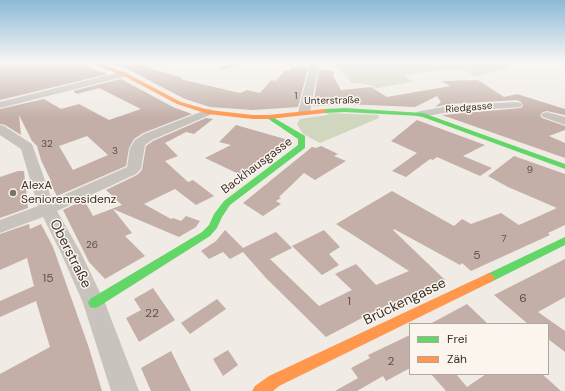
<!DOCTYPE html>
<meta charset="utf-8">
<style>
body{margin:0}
#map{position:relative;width:565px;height:391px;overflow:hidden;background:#f0ebe5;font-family:"DM Sans",sans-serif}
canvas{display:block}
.legend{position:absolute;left:409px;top:323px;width:140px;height:52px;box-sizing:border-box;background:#fbf5ee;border:1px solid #aea6a0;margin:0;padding:5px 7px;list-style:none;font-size:12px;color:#3b302b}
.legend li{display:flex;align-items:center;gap:8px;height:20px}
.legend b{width:20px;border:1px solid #aea6a0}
</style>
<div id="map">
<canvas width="565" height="391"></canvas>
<ul class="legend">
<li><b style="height:5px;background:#63d668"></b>Frei</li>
<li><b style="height:5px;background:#ff974d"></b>Zäh</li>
</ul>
</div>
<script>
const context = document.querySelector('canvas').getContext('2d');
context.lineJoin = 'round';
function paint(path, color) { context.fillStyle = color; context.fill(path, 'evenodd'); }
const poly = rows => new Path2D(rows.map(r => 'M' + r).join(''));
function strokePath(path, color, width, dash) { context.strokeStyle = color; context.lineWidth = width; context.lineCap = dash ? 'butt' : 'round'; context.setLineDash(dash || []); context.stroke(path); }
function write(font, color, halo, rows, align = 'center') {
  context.font = font + ' "DM Sans",sans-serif'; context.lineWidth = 3; context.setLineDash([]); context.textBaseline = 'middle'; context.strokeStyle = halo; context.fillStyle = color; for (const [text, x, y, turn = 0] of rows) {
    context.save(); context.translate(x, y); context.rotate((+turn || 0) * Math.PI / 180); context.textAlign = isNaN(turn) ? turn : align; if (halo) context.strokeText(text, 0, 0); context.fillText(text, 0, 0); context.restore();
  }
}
const green = poly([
 [333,63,511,63,504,69,476,77,465,70,435,71,404,75,413,82,377,88,366,84,352,83],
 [327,113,378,115,379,118,320,143,303,134,297,124,300,119,328,115]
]);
const stream = poly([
 [222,69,240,63]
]);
const building = poly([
 [0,63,83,63,86,66,108,74,0,100],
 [110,63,133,63,183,78,180,79,240,93,247,90,260,93,271,80,276,81,284,71,289,71,293,67,308,68,298,107,253,110,210,107,185,99,129,70],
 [319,69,334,71,333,76,341,90,371,87,387,97,450,86,441,81,478,80,504,97,517,94,565,109,565,115,547,111,543,112,540,115,542,118,565,126,565,130,549,136,565,143,565,158,442,115,521,108,523,106,521,102,517,100,449,104,435,107,441,102,437,96,415,107,345,104,313,106],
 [121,79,173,107,192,114,143,133,134,139,129,148,126,166,57,196,49,181,51,181,41,160,37,146,32,141,19,115,21,135,5,125,0,124,0,109,44,99,61,109,79,104,109,120,141,109,99,88,77,94,73,91],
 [87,136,108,155,73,170,59,146],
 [206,118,213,119,194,134,186,132,165,143,178,156,165,161,188,182,193,180,214,196,196,205,175,189,144,204,171,219,173,218,181,221,186,216,200,221,196,227,179,237,113,209,132,233,125,236,145,256,105,279,89,262,63,210,84,200,93,216,122,205,106,190,137,175,142,170,146,146,153,141],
 [417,120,485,145,463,156,492,168,480,176,437,157,433,160,430,159,406,177,392,171,417,153,391,141],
 [236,125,292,141,292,143,245,177,205,158,231,145,219,142],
 [321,146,338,154,334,156,346,161,315,180,304,173,279,197,281,198,276,201,281,204,263,216,243,203,312,147,316,148],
 [514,156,565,174,565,225,548,233,550,235,471,271,462,263,460,265,394,229,393,230,445,280,377,310,326,337,266,278,243,252,230,259,223,252,209,259,201,251,216,241,225,230,243,248,276,232,292,248,270,259,319,306,352,290,335,274,356,264,376,285,409,271,336,224,392,191,454,226,462,219,471,224,501,213,519,225,557,208,508,187,488,176],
 [18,171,24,171,28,208,0,218,0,177],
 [29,224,30,229,41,224,53,247,88,345,102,391,0,391,0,374,50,347,36,301,0,317,0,301,34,286,27,258,0,270,0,234],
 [324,230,340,247,329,254,339,265,322,275,292,246],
 [565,259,565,297,538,312,565,331,565,352,548,339,548,324,528,324,494,295],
 [153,288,175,320,139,342,126,318,141,310,134,299],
 [217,299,226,309,190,334,181,323],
 [467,304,488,324,430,324],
 [410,335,410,368,386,381,383,376,357,391,335,391,358,378,351,368,370,358,368,355],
 [228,350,238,365,223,376,213,359],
 [171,351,191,391,151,391,141,368],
 [431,374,456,374,467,387,486,374,542,374,561,391,446,391]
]);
const street = poly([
 [311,63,319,63,310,112,304,115,298,112,311,63],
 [124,71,128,74,127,76,0,108,0,102,124,71],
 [517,102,521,103,522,105,521,107,449,112,421,117,417,116,415,114,417,112,421,111,449,106,517,102],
 [208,109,212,110,214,112,212,114,152,140,145,145,141,169,136,174,57,211,81,253,105,303,139,391,111,391,83,303,61,253,43,217,0,233,0,220,38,206,21,149,0,135,0,125,4,126,32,144,52,200,127,167,130,148,135,140,144,134,208,109],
 [547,112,565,117,565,125,543,117,541,115,543,113,547,112]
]);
const fast = poly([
 [345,108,423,113,565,164,565,169,420,116,345,112,324,113,321,111,324,109,345,108],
 [269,115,305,136,305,148,230,205,222,217,217,228,210,236,98,307,94,308,90,307,88,303,90,299,202,232,209,225,214,214,224,201,298,145,298,139,267,118,266,117,269,115],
 [565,237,565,245,489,283,485,281,483,278,485,275,565,237]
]);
const slow = poly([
 [88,63,100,63,126,73,181,102,209,110,253,115,269,115,324,109,327,111,324,113,269,119,253,119,208,114,177,104,122,75,88,63],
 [489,273,493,275,495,278,493,281,279,386,273,391,252,391,255,386,269,376,489,273]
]);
const markers = [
 [13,193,4,"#7a716c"]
];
const farNumbernames = [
 ["1",296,97]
];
const farStreetnames = [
 ["Unterstraße",332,101,-1],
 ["Riedgasse",469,108,-5]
];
const numberNames = [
 ["32",47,144],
 ["3",115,151],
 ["9",530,170],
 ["7",504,239],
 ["26",92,245]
];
const streetNames = [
 ["Backhausgasse",257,166,-37]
];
const poiNames = [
 ["AlexA",21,186],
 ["Seniorenresidenz",21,200]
];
const nearNumbernames = [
 ["5",477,256],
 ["15",48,279],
 ["6",523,299],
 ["1",349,302],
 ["22",152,314],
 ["2",391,362]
];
const nearStreetnames = [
 ["Oberstraße",70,254,63],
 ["Brückengasse",405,302,-26]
];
paint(green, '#d1d6bf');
strokePath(stream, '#a1c2c1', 2.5);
paint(building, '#c3afa7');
paint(street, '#c9c3be');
paint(fast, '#63d668');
paint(slow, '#ff974d');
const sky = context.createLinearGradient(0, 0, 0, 118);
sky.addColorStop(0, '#8bbad8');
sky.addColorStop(0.53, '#f8f6f3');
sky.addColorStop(1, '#f8f6f300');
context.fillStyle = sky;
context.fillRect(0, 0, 565, 118);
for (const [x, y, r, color] of markers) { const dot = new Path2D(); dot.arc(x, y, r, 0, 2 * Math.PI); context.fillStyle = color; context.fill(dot); strokePath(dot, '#fbf5ee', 1.5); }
write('9px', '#5d504a', null, farNumbernames);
write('10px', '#3b302b', '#fbf5ee', farStreetnames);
write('10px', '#5d504a', null, numberNames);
write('12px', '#3b302b', '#fbf5ee', streetNames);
write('12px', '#3b302b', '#fbf5ee', poiNames, 'left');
write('12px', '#5d504a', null, nearNumbernames);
write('14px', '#3b302b', '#fbf5ee', nearStreetnames);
</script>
